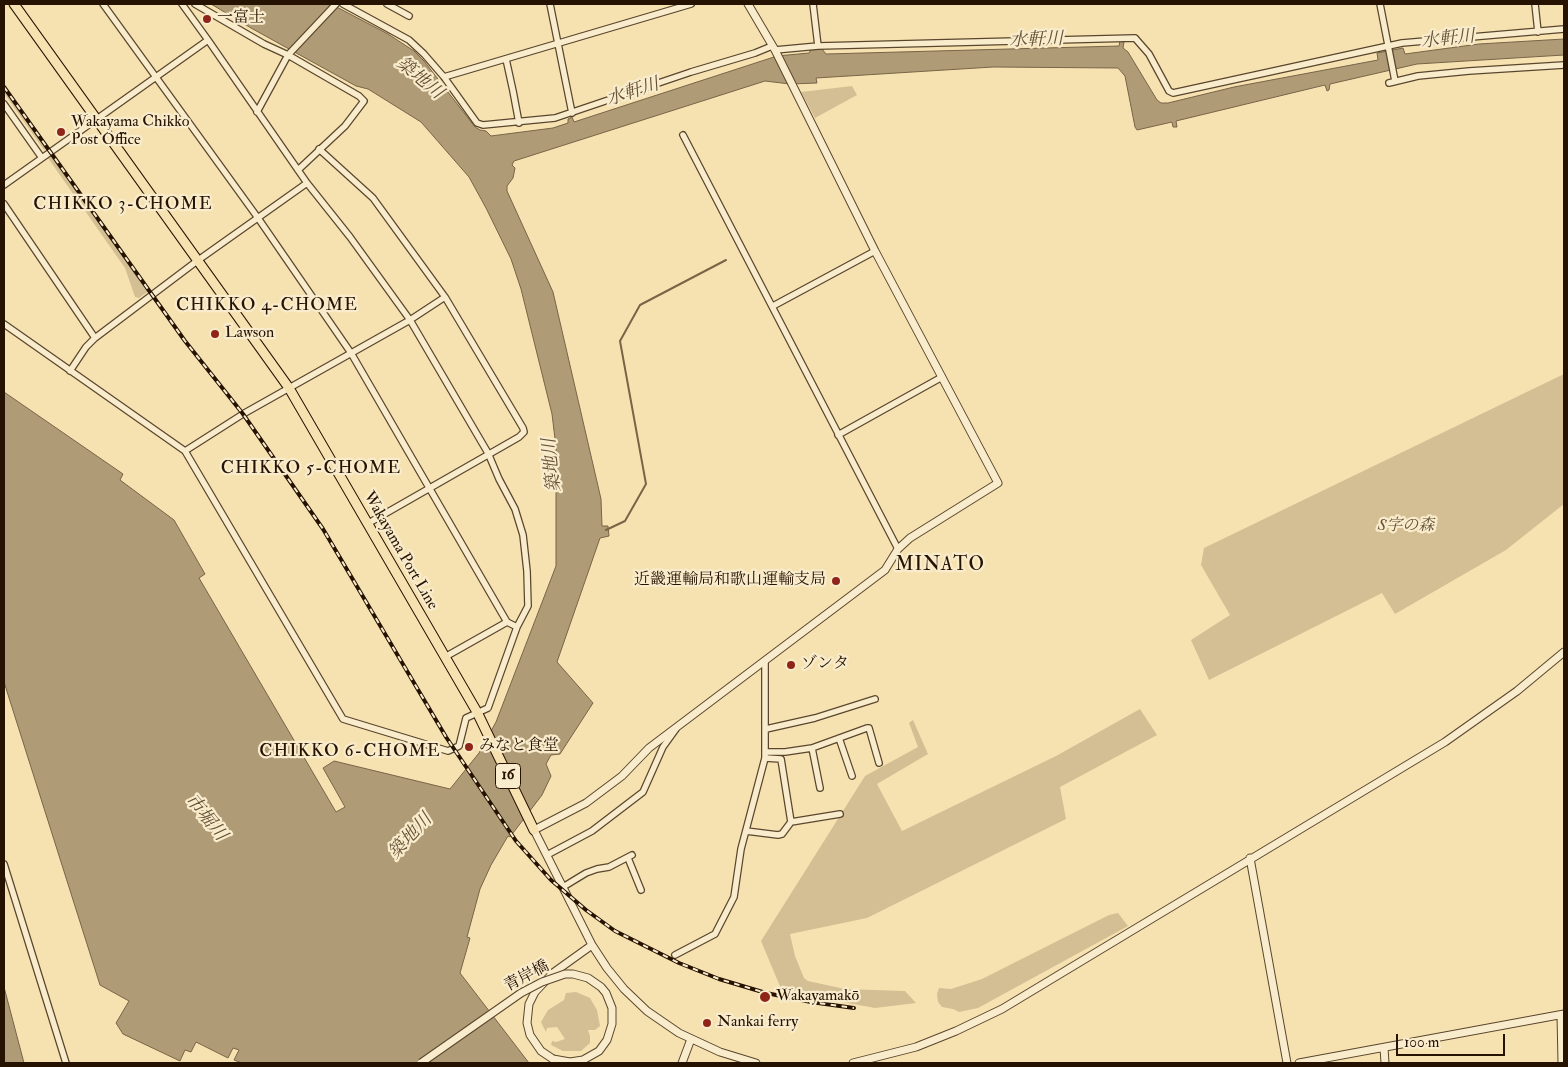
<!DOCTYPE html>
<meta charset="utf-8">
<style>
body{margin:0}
#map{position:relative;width:1568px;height:1067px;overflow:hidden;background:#f6e2b1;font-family:"IM FELL Double Pica",serif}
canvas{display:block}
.frame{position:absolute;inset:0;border:5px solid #261201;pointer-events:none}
.scale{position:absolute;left:1396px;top:1034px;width:109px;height:22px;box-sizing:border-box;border:2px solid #261201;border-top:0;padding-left:6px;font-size:15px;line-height:18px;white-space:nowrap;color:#261201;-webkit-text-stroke:4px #f9eccc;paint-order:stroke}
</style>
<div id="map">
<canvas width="1568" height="1067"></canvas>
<div class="frame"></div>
<div class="scale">100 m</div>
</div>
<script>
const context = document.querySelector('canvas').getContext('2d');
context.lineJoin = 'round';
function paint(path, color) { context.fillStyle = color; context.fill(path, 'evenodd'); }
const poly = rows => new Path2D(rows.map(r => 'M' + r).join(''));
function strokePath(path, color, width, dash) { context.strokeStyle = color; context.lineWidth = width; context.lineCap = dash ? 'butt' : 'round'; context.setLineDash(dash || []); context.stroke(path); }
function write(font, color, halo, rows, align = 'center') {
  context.font = font + ' "IM FELL Double Pica","Noto Serif JP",serif'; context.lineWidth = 4.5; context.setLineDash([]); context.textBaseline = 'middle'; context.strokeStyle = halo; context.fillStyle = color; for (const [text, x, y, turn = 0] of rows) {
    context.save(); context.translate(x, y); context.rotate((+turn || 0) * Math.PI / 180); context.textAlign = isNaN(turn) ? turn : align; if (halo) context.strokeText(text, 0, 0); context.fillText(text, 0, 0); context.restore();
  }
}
const green = poly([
 [4,83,49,147,44,150,4,93],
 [852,86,857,95,815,118,801,92],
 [54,153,150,290,139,298,135,297,125,268,48,158],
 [1564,374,1564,504,1506,550,1395,614,1382,593,1209,680,1191,640,1230,615,1201,565,1204,548],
 [1140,709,1157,735,1060,787,1066,819,867,918,790,934,795,956,804,978,808,981,845,989,905,991,916,1003,875,1008,782,991,761,941,865,776,918,747,909,723,913,720,928,754,877,784,902,831,1056,756],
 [1118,913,1128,926,978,1008,959,1012,953,1009,942,1007,938,1002,937,994,939,988,951,989,982,979,1109,915],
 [576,992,590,998,597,1010,600,1026,595,1030,588,1030,590,1036,590,1043,581,1051,563,1051,551,1045,552,1041,556,1042,565,1039,557,1027,547,1028,546,1032,541,1022,548,1010,564,1000,566,993]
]);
const water = poly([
 [211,4,331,4,388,34,414,51,424,61,475,127,480,130,486,131,491,136,553,128,568,123,568,119,572,117,574,122,777,56,809,53,812,48,822,49,826,54,1119,46,1120,41,1124,42,1123,48,1128,52,1157,100,1161,103,1168,103,1234,87,1378,60,1377,53,1403,48,1405,54,1479,44,1564,39,1564,55,1417,64,1330,84,1329,90,1327,91,1325,85,1176,121,1177,127,1173,127,1172,122,1137,130,1135,127,1125,76,1118,68,993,67,816,78,817,83,790,84,765,81,514,161,512,165,515,168,513,178,507,186,507,191,553,292,601,499,602,526,608,526,609,536,600,538,557,662,593,703,560,754,551,755,546,764,551,776,542,795,510,837,508,836,491,865,480,889,467,937,470,938,460,973,529,1063,242,1063,234,1060,239,1050,233,1048,228,1058,196,1042,191,1052,185,1050,180,1061,123,1034,116,1023,129,1001,100,985,4,682,4,392,123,474,120,480,174,520,205,574,199,578,336,812,345,807,323,768,334,761,450,789,479,753,496,722,556,566,556,447,552,414,521,289,511,259,486,208,469,177,421,122,368,89,356,86,251,28,211,4],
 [4,987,24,1063,4,1063,4,987]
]);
const stream = poly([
 [606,530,625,521,646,484,620,341,640,305,726,260]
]);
const minor = poly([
 [103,4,258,218,351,353,507,622],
 [195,4,264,44,288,55,359,96,364,101,345,126,298,170],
 [343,4,409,40,424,54,444,77,477,123,483,125,555,118,691,72,755,53,772,46],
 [387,4,409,16],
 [550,4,572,113],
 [813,4,818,46],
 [1380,4,1395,81],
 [1535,4,1538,32],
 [775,50,818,46,1135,38,1149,54,1169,91,1173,93,1402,43,1564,29],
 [506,59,513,91,519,123],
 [444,77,691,4],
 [1389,83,1418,76,1469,71,1564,65],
 [4,104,42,158],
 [257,112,288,55,336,4],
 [683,135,898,549],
 [319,149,373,198,445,297,523,428,524,432,519,437,367,524],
 [4,185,208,40,182,4],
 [4,204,95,338],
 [773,306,875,251],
 [4,324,185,451,343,719,448,751,459,746,466,718,488,708,517,627,528,606,527,571,523,535,515,509,499,479,488,453,410,320,350,237,307,183,208,40],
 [70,371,86,347,95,338,197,261,307,183],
 [838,435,942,377],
 [185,451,243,414,410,320,445,297],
 [445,657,507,622,517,627],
 [766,729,815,718,875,699],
 [839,738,852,776],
 [812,748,820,788],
 [765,752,785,752,812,748,867,728,869,728,879,763],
 [765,758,781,759,791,822],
 [746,831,778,835,782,834,791,822,840,814],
 [547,855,592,831,643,792,663,747,676,729],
 [628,858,641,890],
 [4,864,66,1063],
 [563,887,586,873,597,869,609,867,632,855],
 [675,955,715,934,734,897,741,849,765,758,765,661]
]);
const tertiary = poly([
 [748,4,775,50,875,251,998,483,910,538,898,549,885,570,649,748,622,776,586,803,534,830,592,945,607,968,624,989,647,1011,679,1033,720,1052,756,1063],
 [1250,858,1287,1063],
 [1561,1015,1562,1063],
 [1384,1048,1385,1063],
 [553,1059,541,1051,530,1035,527,1023,529,1004,535,992,553,973,592,945],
 [682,1063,691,1039],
 [853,1063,916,1047,956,1031,1002,1009,1445,742,1517,691,1564,652],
 [1299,1063,1564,1014]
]);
const primary = poly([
 [14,4,289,388,477,712,534,830]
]);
const rail = poly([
 [4,87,185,341,243,414,323,529,446,737,516,841,551,880,586,910,615,931,679,963,719,979,766,993,811,1002,854,1008]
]);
const tertiaryBridge = poly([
 [421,1063,521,993,542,982,565,974,573,974,588,978,601,987,606,993,612,1008,612,1024,607,1040,599,1051,583,1060,570,1062,553,1059]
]);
const markers = [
 [207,19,5,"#8f2418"],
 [61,132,5,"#8f2418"],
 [215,334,5,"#8f2418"],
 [836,581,5,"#8f2418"],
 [791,665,5,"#8f2418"],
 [469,747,5,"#8f2418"],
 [765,997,6,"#8f2418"],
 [707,1023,5,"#8f2418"]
];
const shields = [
 [508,776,25]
];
const shieldNames = [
 ["16",508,776]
];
const poiNames = [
 ["一富士",217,19],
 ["Wakayama Chikko",71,123],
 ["Post Office",71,141],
 ["Lawson",225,334],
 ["近畿運輸局和歌山運輸支局",826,581,"right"],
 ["ゾンタ",801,665],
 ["みなと食堂",479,747],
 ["Wakayamakō",776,997],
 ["Nankai ferry",717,1023]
];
const parkNames = [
 ["S字の森",1406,527]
];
const streetNames = [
 ["Wakayama Port Line",400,551,60],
 ["青岸橋",527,977,-28]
];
const waterNames = [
 ["水軒川",1448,40,-6],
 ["水軒川",1036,41,-2],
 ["築地川",419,79,40],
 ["水軒川",633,93,-18],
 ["築地川",553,465,-96],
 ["市堀川",205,818,51],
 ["築地川",411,837,-47]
];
const neighbourhoodNames = [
 ["CHIKKO 3-CHOME",123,205],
 ["CHIKKO 4-CHOME",267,306],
 ["CHIKKO 5-CHOME",311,469],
 ["CHIKKO 6-CHOME",350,752]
];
const quarterNames = [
 ["MINATO",940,566]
];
paint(green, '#d3bf93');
paint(water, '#af9b75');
strokePath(water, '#786447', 1);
strokePath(stream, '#786447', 2);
strokePath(minor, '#5a462d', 8);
strokePath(tertiary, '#5a462d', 9);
strokePath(primary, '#261201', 11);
strokePath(minor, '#f9eccc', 5.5);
strokePath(tertiary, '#f9eccc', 7);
strokePath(primary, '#f6e2b1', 9);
strokePath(rail, '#261201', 4);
strokePath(rail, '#f9eccc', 2, [5.5]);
strokePath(tertiaryBridge, '#5a462d', 9, []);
strokePath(tertiaryBridge, '#f9eccc', 7);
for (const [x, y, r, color] of markers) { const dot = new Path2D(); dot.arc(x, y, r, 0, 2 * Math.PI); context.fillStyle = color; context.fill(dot); strokePath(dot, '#f9eccc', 2); }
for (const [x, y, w] of shields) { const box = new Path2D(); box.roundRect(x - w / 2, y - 12.5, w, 25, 4); context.fillStyle = '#f9eccc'; context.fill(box); strokePath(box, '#261201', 1); }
write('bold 15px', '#261201', null, shieldNames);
write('16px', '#261201', '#f9eccc', poiNames, 'left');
write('italic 16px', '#634f34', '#f9eccc', parkNames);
write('16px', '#261201', '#f9eccc', streetNames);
write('italic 18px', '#645035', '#f9eccc', waterNames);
context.letterSpacing = '1px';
write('18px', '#261201', '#f9eccc', neighbourhoodNames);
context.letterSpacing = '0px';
context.letterSpacing = '1px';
write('19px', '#261201', '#f9eccc', quarterNames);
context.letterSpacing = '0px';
</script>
